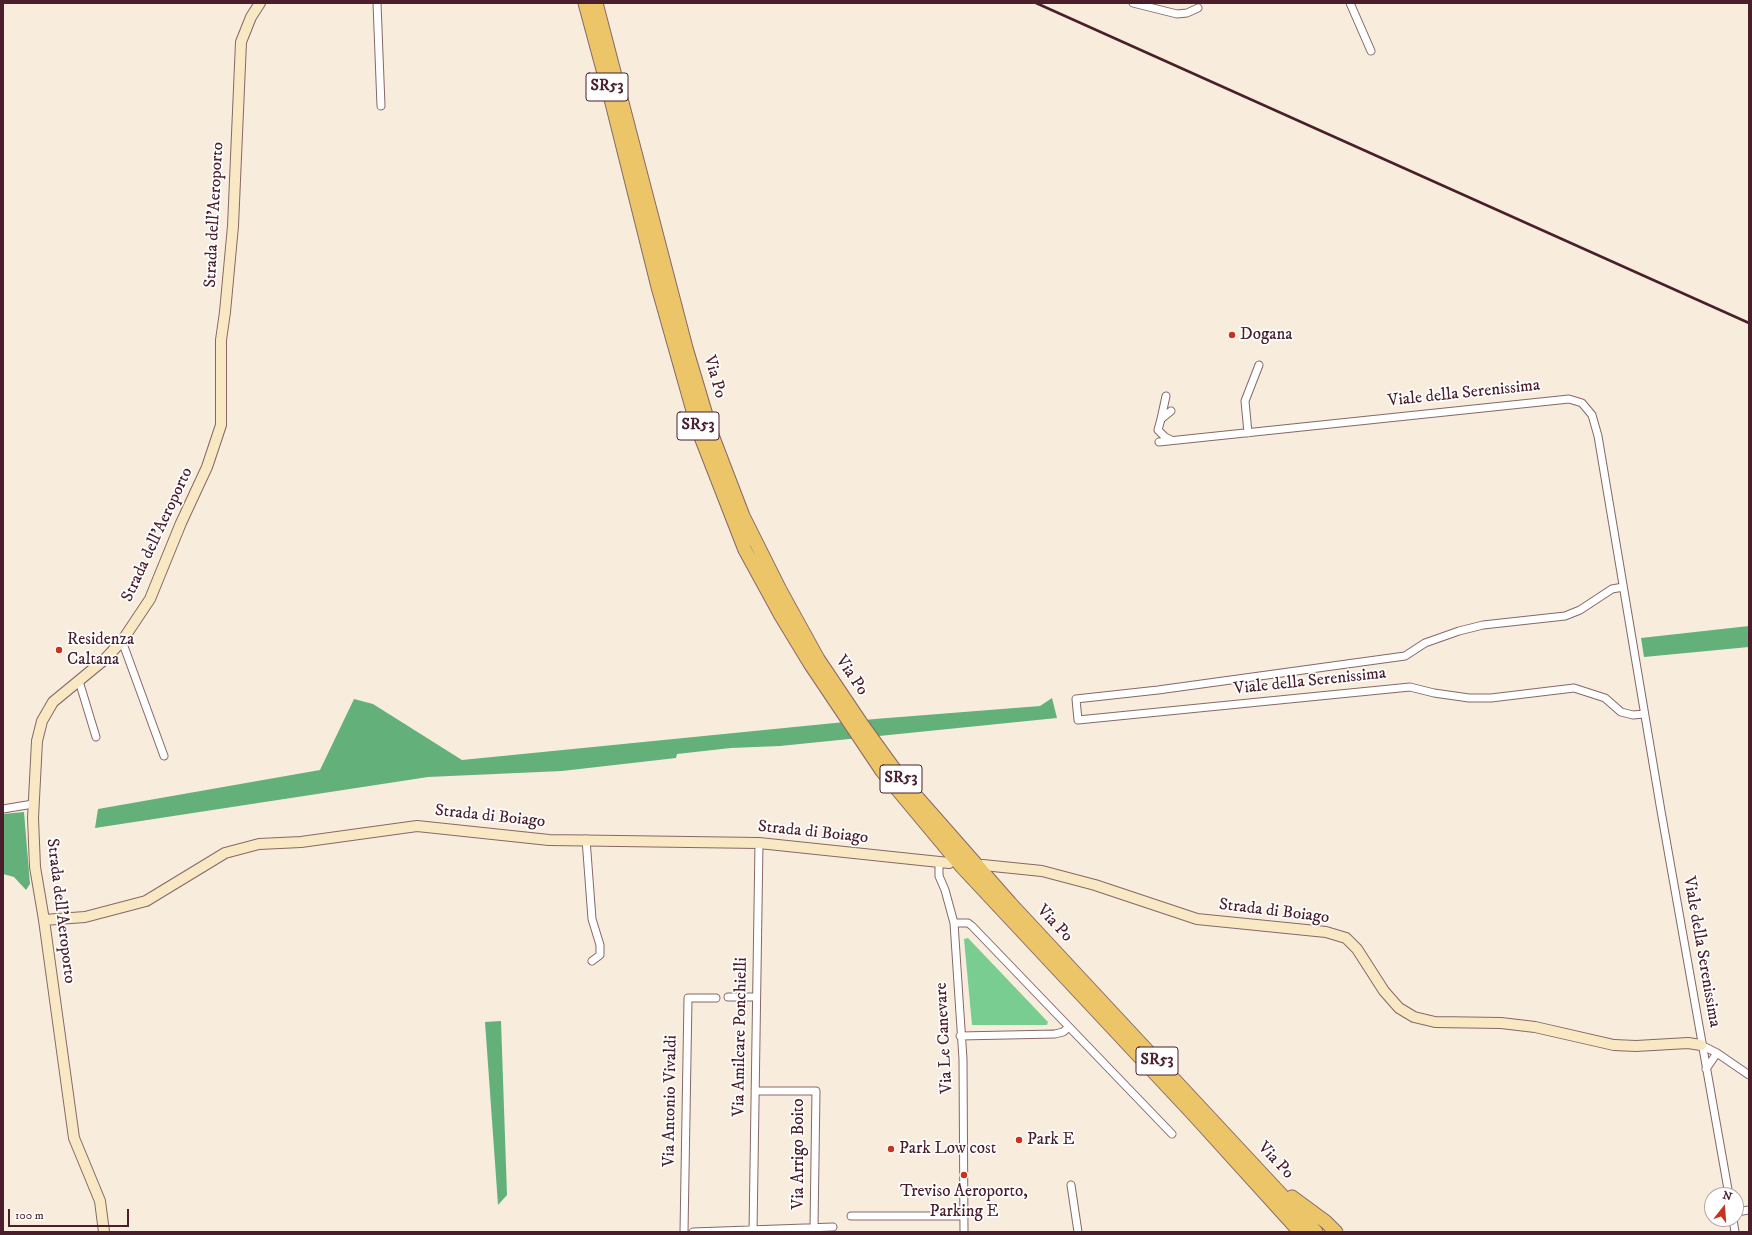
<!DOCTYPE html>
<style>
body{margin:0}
#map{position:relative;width:1752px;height:1235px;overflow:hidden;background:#f8eddc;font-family:"IM FELL DW Pica",serif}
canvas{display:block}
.frame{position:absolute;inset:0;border:4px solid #4a1f2b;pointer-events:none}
.north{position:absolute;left:1704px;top:1187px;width:40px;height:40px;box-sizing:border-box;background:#fff;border:1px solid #b7a5aa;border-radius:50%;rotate:17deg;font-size:11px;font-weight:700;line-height:16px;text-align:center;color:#4a1f2b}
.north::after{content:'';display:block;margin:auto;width:14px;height:18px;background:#c8321e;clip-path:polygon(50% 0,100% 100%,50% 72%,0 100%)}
.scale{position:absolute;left:8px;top:1209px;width:121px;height:18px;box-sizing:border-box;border:2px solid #4a1f2b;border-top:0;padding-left:5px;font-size:12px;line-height:14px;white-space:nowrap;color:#4a1f2b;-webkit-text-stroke:3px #fff;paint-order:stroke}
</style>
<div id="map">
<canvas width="1752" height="1235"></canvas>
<div class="frame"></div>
<div class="north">N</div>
<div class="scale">100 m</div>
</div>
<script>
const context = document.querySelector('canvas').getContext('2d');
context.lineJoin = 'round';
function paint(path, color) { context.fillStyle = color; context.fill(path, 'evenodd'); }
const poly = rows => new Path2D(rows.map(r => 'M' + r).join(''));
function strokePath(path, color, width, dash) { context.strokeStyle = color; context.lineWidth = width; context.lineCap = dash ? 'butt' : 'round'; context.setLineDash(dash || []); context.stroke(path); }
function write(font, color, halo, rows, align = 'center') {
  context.font = font + ' "IM FELL DW Pica",serif'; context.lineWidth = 3.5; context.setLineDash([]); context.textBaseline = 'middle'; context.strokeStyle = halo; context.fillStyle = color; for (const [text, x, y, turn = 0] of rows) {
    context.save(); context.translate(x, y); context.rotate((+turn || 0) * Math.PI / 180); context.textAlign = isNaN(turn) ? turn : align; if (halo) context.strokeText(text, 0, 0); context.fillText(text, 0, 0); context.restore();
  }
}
const green = poly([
 [968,938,1048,1022,1047,1025,972,1025,964,939]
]);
const forest = poly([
 [1749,626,1749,647,1644,657,1641,638],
 [1052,698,1057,718,780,746,731,748,677,754,676,758,562,771,428,777,95,828,98,809,320,770,354,699,373,704,462,760,875,719,1040,706],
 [24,812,30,884,26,890,14,877,3,874,3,814],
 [501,1021,507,1195,498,1205,485,1022]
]);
const street = poly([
 [377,3,381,106],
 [1133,3,1177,14,1187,13,1198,8],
 [1350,3,1371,51],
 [1171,411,1161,419,1158,430,1165,437,1171,440],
 [1161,419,1166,396],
 [1248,433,1245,401,1259,365],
 [1159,442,1569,399,1582,403,1592,415,1598,436,1661,811,1729,1195],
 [1623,587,1612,589,1580,610,1565,616,1483,625,1459,631,1425,643,1405,656,1158,690,1076,699,1078,720,1410,687,1434,693,1469,698,1491,698,1574,688,1605,698,1621,712,1633,715,1644,714],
 [122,641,164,756],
 [79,681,96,737],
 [3,809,33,804],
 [586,839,592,919,600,945,600,955,592,961],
 [939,862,939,876,945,890,954,923,963,1059,964,1232],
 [954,923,968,923,972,926,1172,1134],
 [728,997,756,997],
 [960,1036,1055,1034,1063,1032,1069,1027],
 [1701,1045,1717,1053,1749,1075],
 [1706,1069,1717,1053],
 [755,1091,816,1091,814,1227],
 [1071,1185,1078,1232],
 [1736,1212,1749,1210],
 [851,1216,964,1216],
 [1733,1219,1735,1232],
 [684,1232,688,998,716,998],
 [693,1232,833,1227],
 [753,1232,759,843]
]);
const secondary = poly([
 [983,865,1042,871,1095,885,1197,919,1326,932,1346,938,1357,949,1384,991,1399,1008,1414,1017,1435,1022,1501,1023,1535,1027,1614,1045,1636,1046,1688,1043,1701,1045],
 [44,920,85,917,146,901,225,853,259,844,301,842,417,826,549,840,759,843,949,863],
 [104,1232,100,1201,74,1138,44,920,35,867,33,818,37,741,42,721,53,702,104,660,122,641,150,599,181,523,207,467,221,425,221,340,225,312,233,226,241,42,251,17,260,3]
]);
const highway = poly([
 [585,3,612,103,658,287,699,432,745,550,780,614,811,665,882,771,962,867,1193,1114,1300,1232],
 [596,3,686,348,712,435,743,516,780,590,818,659,863,726,902,780,946,830,1010,903,1316,1232],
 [1292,1197,1326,1222,1336,1232]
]);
const rail = poly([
 [1036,3,1749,323]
]);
const markers = [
 [1232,335,4,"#c8321e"],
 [59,650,4,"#c8321e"],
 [1019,1140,4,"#c8321e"],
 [891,1149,4,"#c8321e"],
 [964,1175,4,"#c8321e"]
];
const shields = [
 [607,87,42],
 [698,426,42],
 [901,779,42],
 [1157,1061,42]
];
const shieldNames = [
 ["SR53",607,87],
 ["SR53",698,426],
 ["SR53",901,779],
 ["SR53",1157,1061]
];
const streetNames = [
 ["Strada dell'Aeroporto",215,215,-87],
 ["Via Po",714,377,74],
 ["Viale della Serenissima",1464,394,-6],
 ["Strada dell'Aeroporto",158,535,-65],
 ["Via Po",851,676,56],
 ["Viale della Serenissima",1310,682,-6],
 ["Strada di Boiago",490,817,6],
 ["Strada di Boiago",813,833,6],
 ["Strada dell'Aeroporto",60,911,83],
 ["Strada di Boiago",1274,912,7],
 ["Via Po",1054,924,47],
 ["Viale della Serenissima",1701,952,80],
 ["Via Amilcare Ponchielli",741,1037,-89],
 ["Via Le Canevare",945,1038,-93],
 ["Via Antonio Vivaldi",671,1101,-89],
 ["Via Arrigo Boito",799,1154,-90],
 ["Via Po",1275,1161,47]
];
const poiNames = [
 ["Dogana",1240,335],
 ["Residenza",67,640],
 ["Caltana",67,660],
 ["Park E",1027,1140],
 ["Park Low cost",899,1149],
 ["Treviso Aeroporto,",964,1192,"center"],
 ["Parking E",964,1212,"center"]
];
paint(green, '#7acd90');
paint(forest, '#63b07a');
strokePath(street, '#876769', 9);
strokePath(secondary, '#876769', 12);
strokePath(highway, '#876769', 15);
strokePath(street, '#fff', 7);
strokePath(secondary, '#f8e8c3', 10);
strokePath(highway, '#edc569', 13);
strokePath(rail, '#4a1f2b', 2.5);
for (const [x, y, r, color] of markers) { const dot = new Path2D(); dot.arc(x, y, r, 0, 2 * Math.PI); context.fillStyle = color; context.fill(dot); strokePath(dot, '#fff', 1.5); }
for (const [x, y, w] of shields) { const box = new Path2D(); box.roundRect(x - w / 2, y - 14, w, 28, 3); context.fillStyle = '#fff'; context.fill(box); strokePath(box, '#4a1f2b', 1); }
write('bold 16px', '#4a1f2b', null, shieldNames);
write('17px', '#4a1f2b', '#fff', streetNames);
write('17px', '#4a1f2b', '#fff', poiNames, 'left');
</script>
